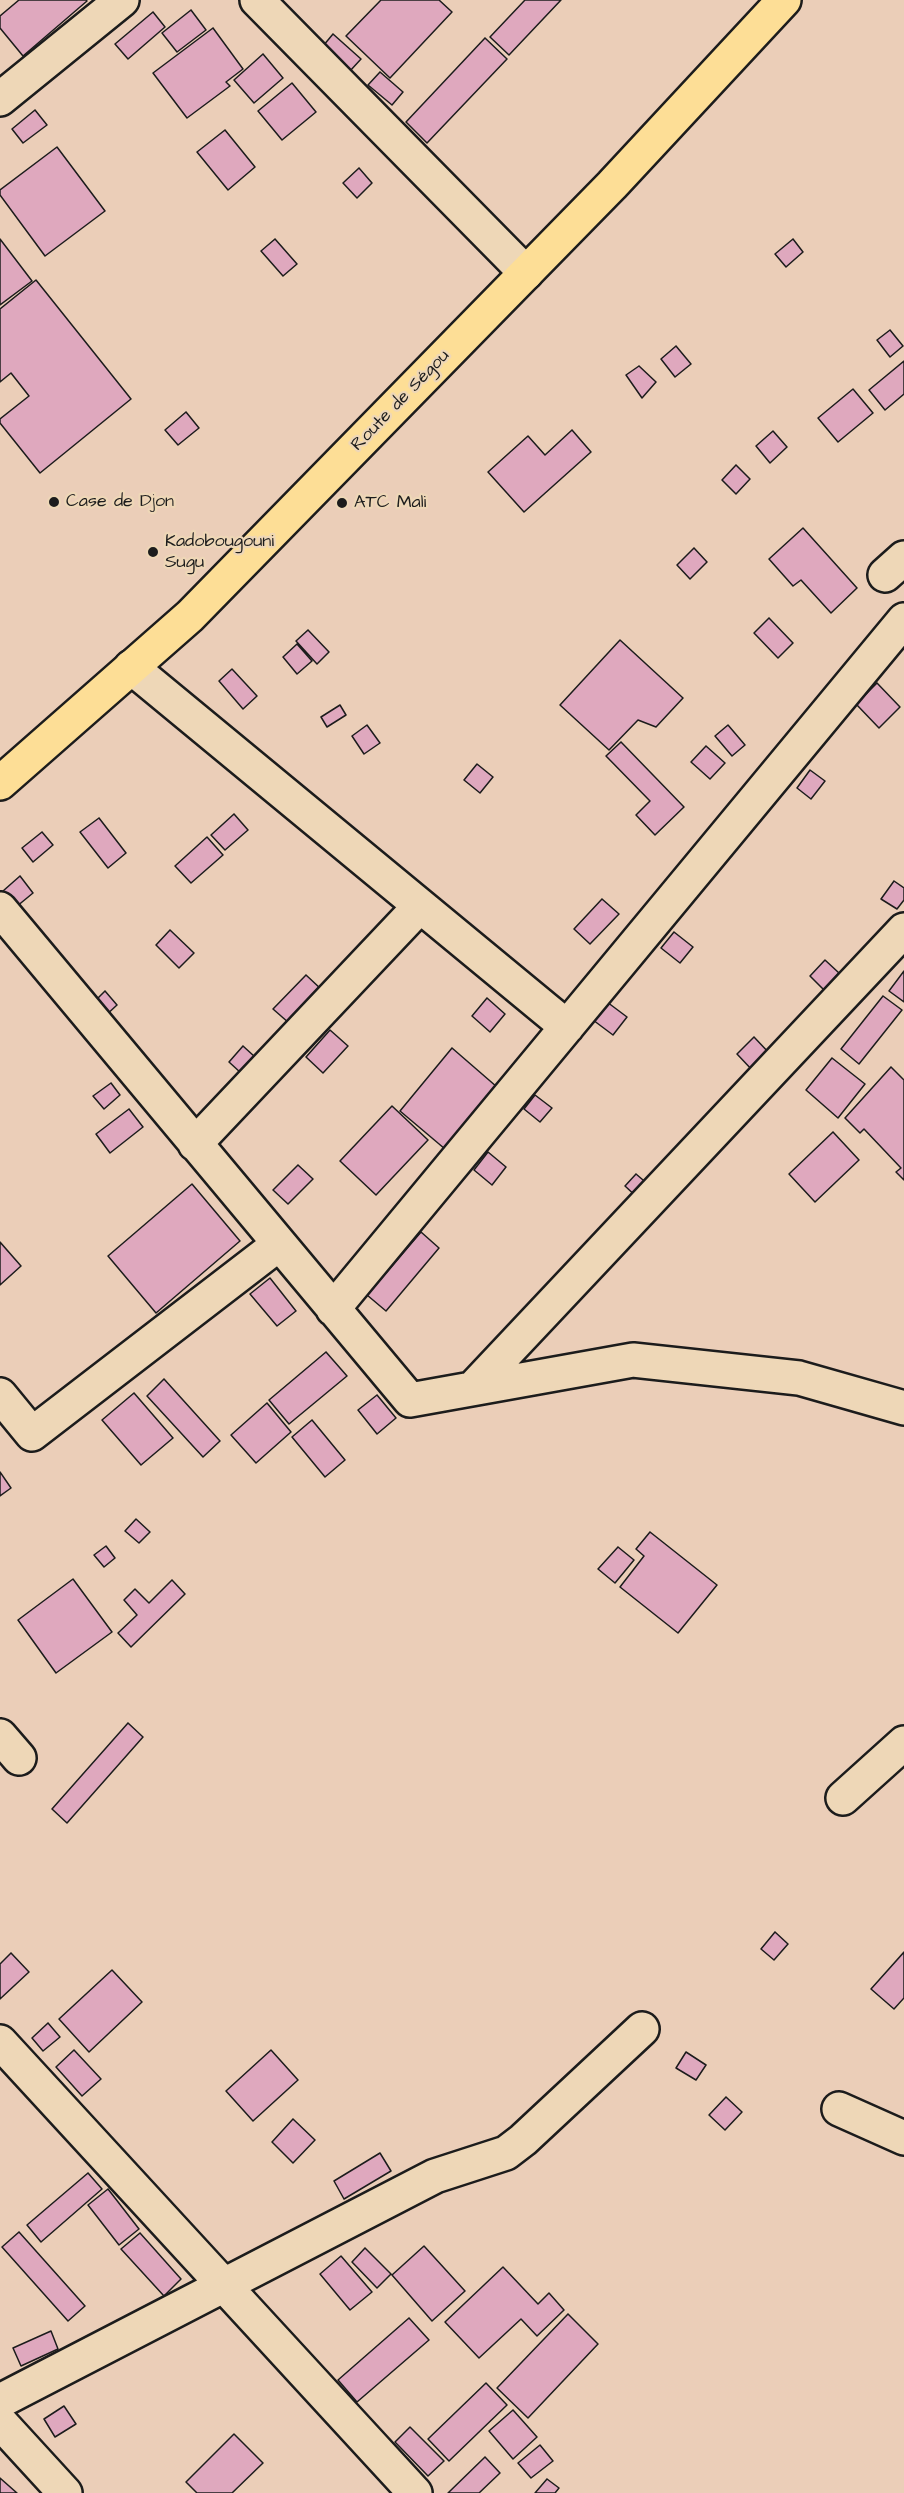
<!DOCTYPE html>
<meta charset="utf-8">
<style>
body{margin:0}
canvas{display:block;background:#ebceb8}
</style>
<canvas width="904" height="2493"></canvas>
<script>
const context = document.querySelector('canvas').getContext('2d');
context.lineJoin = 'round';
function paint(path, color) { context.fillStyle = color; context.fill(path, 'evenodd'); }
const poly = rows => new Path2D(rows.map(r => 'M' + r).join(''));
function strokePath(path, color, width, dash) { context.strokeStyle = color; context.lineWidth = width; context.lineCap = dash ? 'butt' : 'round'; context.setLineDash(dash || []); context.stroke(path); }
function write(font, color, halo, rows, align = 'center') {
  context.font = font + ' "Architects Daughter",sans-serif'; context.lineWidth = 4.5; context.setLineDash([]); context.textBaseline = 'middle'; context.strokeStyle = halo; context.fillStyle = color; for (const [text, x, y, turn = 0] of rows) {
    context.save(); context.translate(x, y); context.rotate((+turn || 0) * Math.PI / 180); context.textAlign = isNaN(turn) ? turn : align; if (halo) context.strokeText(text, 0, 0); context.fillText(text, 0, 0); context.restore();
  }
}
const building = poly([
 [19,0,86,0,87,1,23,56,0,28,0,16,19,0],
 [381,0,439,0,452,12,390,78,346,36,381,0],
 [525,0,561,0,509,55,490,37,525,0],
 [191,10,206,30,177,52,162,33,191,10],
 [153,12,165,27,128,59,115,44,153,12],
 [213,28,243,69,226,82,230,86,187,118,153,73,213,28],
 [333,34,361,59,350,71,323,46,333,34],
 [485,38,507,59,427,143,406,122,485,38],
 [263,54,283,78,254,103,234,80,263,54],
 [380,72,403,92,392,105,368,85,380,72],
 [292,83,316,112,282,140,258,111,292,83],
 [35,110,47,125,23,143,12,129,35,110],
 [225,130,255,167,228,190,197,152,225,130],
 [57,147,105,211,45,256,0,195,0,190,57,147],
 [359,168,372,183,357,198,343,183,359,168],
 [0,239,32,281,0,305,0,239],
 [275,239,297,264,283,276,261,251,275,239],
 [793,239,803,252,786,267,775,254,793,239],
 [36,280,131,399,40,473,0,423,0,419,29,396,11,373,0,382,0,309,36,280],
 [890,330,903,346,890,357,877,340,890,330],
 [676,346,691,364,675,377,661,359,676,346],
 [904,361,904,394,885,410,869,390,904,361],
 [639,366,656,382,642,398,626,375,639,366],
 [853,389,873,413,838,442,818,418,853,389],
 [186,412,199,428,178,445,165,430,186,412],
 [572,430,591,452,524,512,488,472,528,436,545,455,572,430],
 [773,431,787,447,770,463,756,446,773,431],
 [736,465,750,479,736,494,722,480,736,465],
 [803,528,857,588,831,613,801,580,793,586,769,559,803,528],
 [694,548,707,562,690,579,677,565,694,548],
 [769,618,793,643,778,658,754,633,769,618],
 [308,630,329,652,317,664,296,641,308,630],
 [620,640,683,698,656,727,638,720,609,750,560,705,620,640],
 [297,644,312,661,297,674,283,657,297,644],
 [232,669,257,696,243,709,219,681,232,669],
 [877,683,900,707,879,728,856,704,877,683],
 [340,705,346,715,327,727,321,717,340,705],
 [367,725,380,743,364,754,352,736,367,725],
 [728,725,745,745,732,756,715,736,728,725],
 [621,742,684,807,655,835,636,815,650,801,606,756,621,742],
 [706,746,725,763,710,779,691,762,706,746],
 [477,764,493,777,480,793,464,780,477,764],
 [810,770,825,781,811,799,797,788,810,770],
 [234,814,248,830,225,850,211,835,234,814],
 [99,818,126,853,108,868,80,832,99,818],
 [42,832,53,845,33,862,22,848,42,832],
 [207,837,223,855,191,883,175,866,207,837],
 [20,876,33,893,16,907,3,891,20,876],
 [894,881,904,888,904,900,897,909,881,899,894,881],
 [602,899,619,914,590,944,574,929,602,899],
 [170,930,194,953,179,968,156,945,170,930],
 [674,932,693,947,680,963,661,948,674,932],
 [825,960,839,973,824,990,810,976,825,960],
 [904,971,904,1002,889,991,904,971],
 [306,975,321,989,289,1023,273,1009,306,975],
 [105,991,117,1005,104,1017,93,1003,105,991],
 [883,996,902,1010,859,1064,841,1049,883,996],
 [487,998,505,1014,490,1032,472,1016,487,998],
 [607,1002,627,1017,613,1035,593,1020,607,1002],
 [330,1030,348,1046,323,1073,306,1057,330,1030],
 [754,1037,771,1055,754,1072,737,1054,754,1037],
 [243,1046,255,1057,241,1073,229,1062,243,1046],
 [452,1048,497,1087,445,1149,400,1111,452,1048],
 [832,1058,865,1084,838,1118,806,1090,832,1058],
 [891,1067,904,1080,904,1180,896,1172,901,1168,864,1129,860,1133,845,1118,891,1067],
 [111,1083,120,1095,104,1109,93,1096,111,1083],
 [535,1095,552,1108,540,1122,524,1109,535,1095],
 [392,1106,428,1140,376,1195,340,1161,392,1106],
 [129,1109,143,1127,110,1153,96,1134,129,1109],
 [833,1132,859,1160,815,1202,789,1174,833,1132],
 [488,1152,506,1167,492,1185,474,1170,488,1152],
 [298,1165,313,1179,288,1204,273,1190,298,1165],
 [636,1174,650,1186,639,1199,625,1186,636,1174],
 [192,1184,240,1241,156,1313,108,1256,192,1184],
 [421,1232,439,1248,386,1311,367,1295,421,1232],
 [0,1242,21,1266,0,1285,0,1242],
 [270,1278,296,1311,277,1326,250,1294,270,1278],
 [326,1352,347,1376,289,1424,269,1400,326,1352],
 [164,1379,220,1441,203,1457,147,1396,164,1379],
 [134,1393,173,1438,141,1465,102,1420,134,1393],
 [377,1395,396,1418,377,1434,358,1410,377,1395],
 [267,1403,291,1432,256,1463,231,1435,267,1403],
 [312,1420,345,1460,325,1477,292,1437,312,1420],
 [0,1472,11,1488,0,1496,0,1472],
 [136,1519,150,1532,139,1543,125,1531,136,1519],
 [650,1532,717,1585,678,1633,620,1587,644,1556,636,1549,650,1532],
 [106,1546,115,1558,104,1567,94,1555,106,1546],
 [618,1547,634,1560,615,1583,598,1569,618,1547],
 [73,1579,112,1632,56,1673,18,1620,73,1579],
 [172,1580,185,1594,131,1647,118,1633,137,1615,124,1600,135,1589,149,1603,172,1580],
 [128,1723,143,1737,67,1823,52,1809,128,1723],
 [775,1932,788,1944,774,1960,761,1949,775,1932],
 [904,1952,904,1998,894,2009,871,1989,904,1952],
 [11,1953,29,1972,0,1999,0,1964,11,1953],
 [112,1970,142,2002,89,2052,59,2019,112,1970],
 [48,2023,60,2037,43,2051,32,2038,48,2023],
 [74,2050,101,2079,82,2096,56,2067,74,2050],
 [271,2050,298,2080,253,2121,226,2091,271,2050],
 [686,2052,706,2065,696,2080,676,2068,686,2052],
 [726,2097,742,2112,725,2130,709,2115,726,2097],
 [293,2119,315,2140,293,2163,272,2142,293,2119],
 [380,2153,391,2171,344,2199,334,2181,380,2153],
 [88,2173,102,2189,41,2242,27,2225,88,2173],
 [108,2189,139,2229,119,2245,88,2205,108,2189],
 [19,2232,85,2306,68,2321,2,2247,19,2232],
 [140,2233,181,2279,164,2296,121,2249,140,2233],
 [424,2246,465,2291,432,2321,392,2275,424,2246],
 [365,2248,391,2274,377,2288,352,2262,365,2248],
 [341,2256,372,2292,350,2310,320,2274,341,2256],
 [503,2267,538,2304,549,2293,564,2310,537,2336,521,2319,479,2358,445,2322,503,2267],
 [568,2314,598,2344,528,2418,497,2388,568,2314],
 [409,2318,429,2340,357,2402,338,2380,409,2318],
 [51,2331,58,2349,21,2366,13,2348,51,2331],
 [486,2383,507,2405,449,2461,428,2439,486,2383],
 [64,2406,76,2424,55,2437,44,2419,64,2406],
 [513,2410,537,2437,513,2459,489,2431,513,2410],
 [410,2427,444,2461,428,2476,395,2442,410,2427],
 [234,2434,263,2463,232,2493,197,2493,186,2482,234,2434],
 [540,2445,553,2461,531,2478,518,2463,540,2445],
 [485,2457,500,2473,479,2493,448,2493,485,2457],
 [0,2478,17,2493,0,2493,0,2478],
 [547,2479,559,2488,555,2493,535,2493,547,2479]
]);
const minor = poly([
 [257,0,526,273],
 [0,99,122,0],
 [885,575,904,558],
 [131,667,567,1027],
 [0,909,410,1400,633,1360,799,1378,904,1408],
 [195,1144,420,906],
 [333,1309,904,620],
 [473,1388,904,930],
 [0,1395,32,1434,279,1244],
 [0,1736,19,1758],
 [843,1798,904,1743],
 [0,2042,415,2493],
 [839,2109,904,2138],
 [0,2401,435,2176,506,2153,523,2140,642,2029],
 [0,2422,65,2493]
]);
const trunk = poly([
 [0,783,190,616,612,185,784,0]
]);
const markers = [
 [54,502,6,"#1c1c1c"],
 [342,503,6,"#1c1c1c"],
 [153,552,6,"#1c1c1c"]
];
const streetNames = [
 ["Route de Ségou",401,401,-46]
];
const poiNames = [
 ["Case de Djon",66,502],
 ["ATC Mali",354,503],
 ["Kadobougouni",165,542],
 ["Sugu",165,563]
];
paint(building, '#dfa8be');
strokePath(building, '#1c1c1c', 1.5);
strokePath(minor, '#1c1c1c', 38);
strokePath(trunk, '#1c1c1c', 38);
strokePath(minor, '#eed7b7', 33);
strokePath(trunk, '#fdde96', 33);
for (const [x, y, r, color] of markers) { const dot = new Path2D(); dot.arc(x, y, r, 0, 2 * Math.PI); context.fillStyle = color; context.fill(dot); strokePath(dot, '#eed7b7', 2); }
write('18px', '#1c1c1c', '#eed7b7', streetNames);
write('18px', '#1c1c1c', '#eed7b7', poiNames, 'left');
</script>
